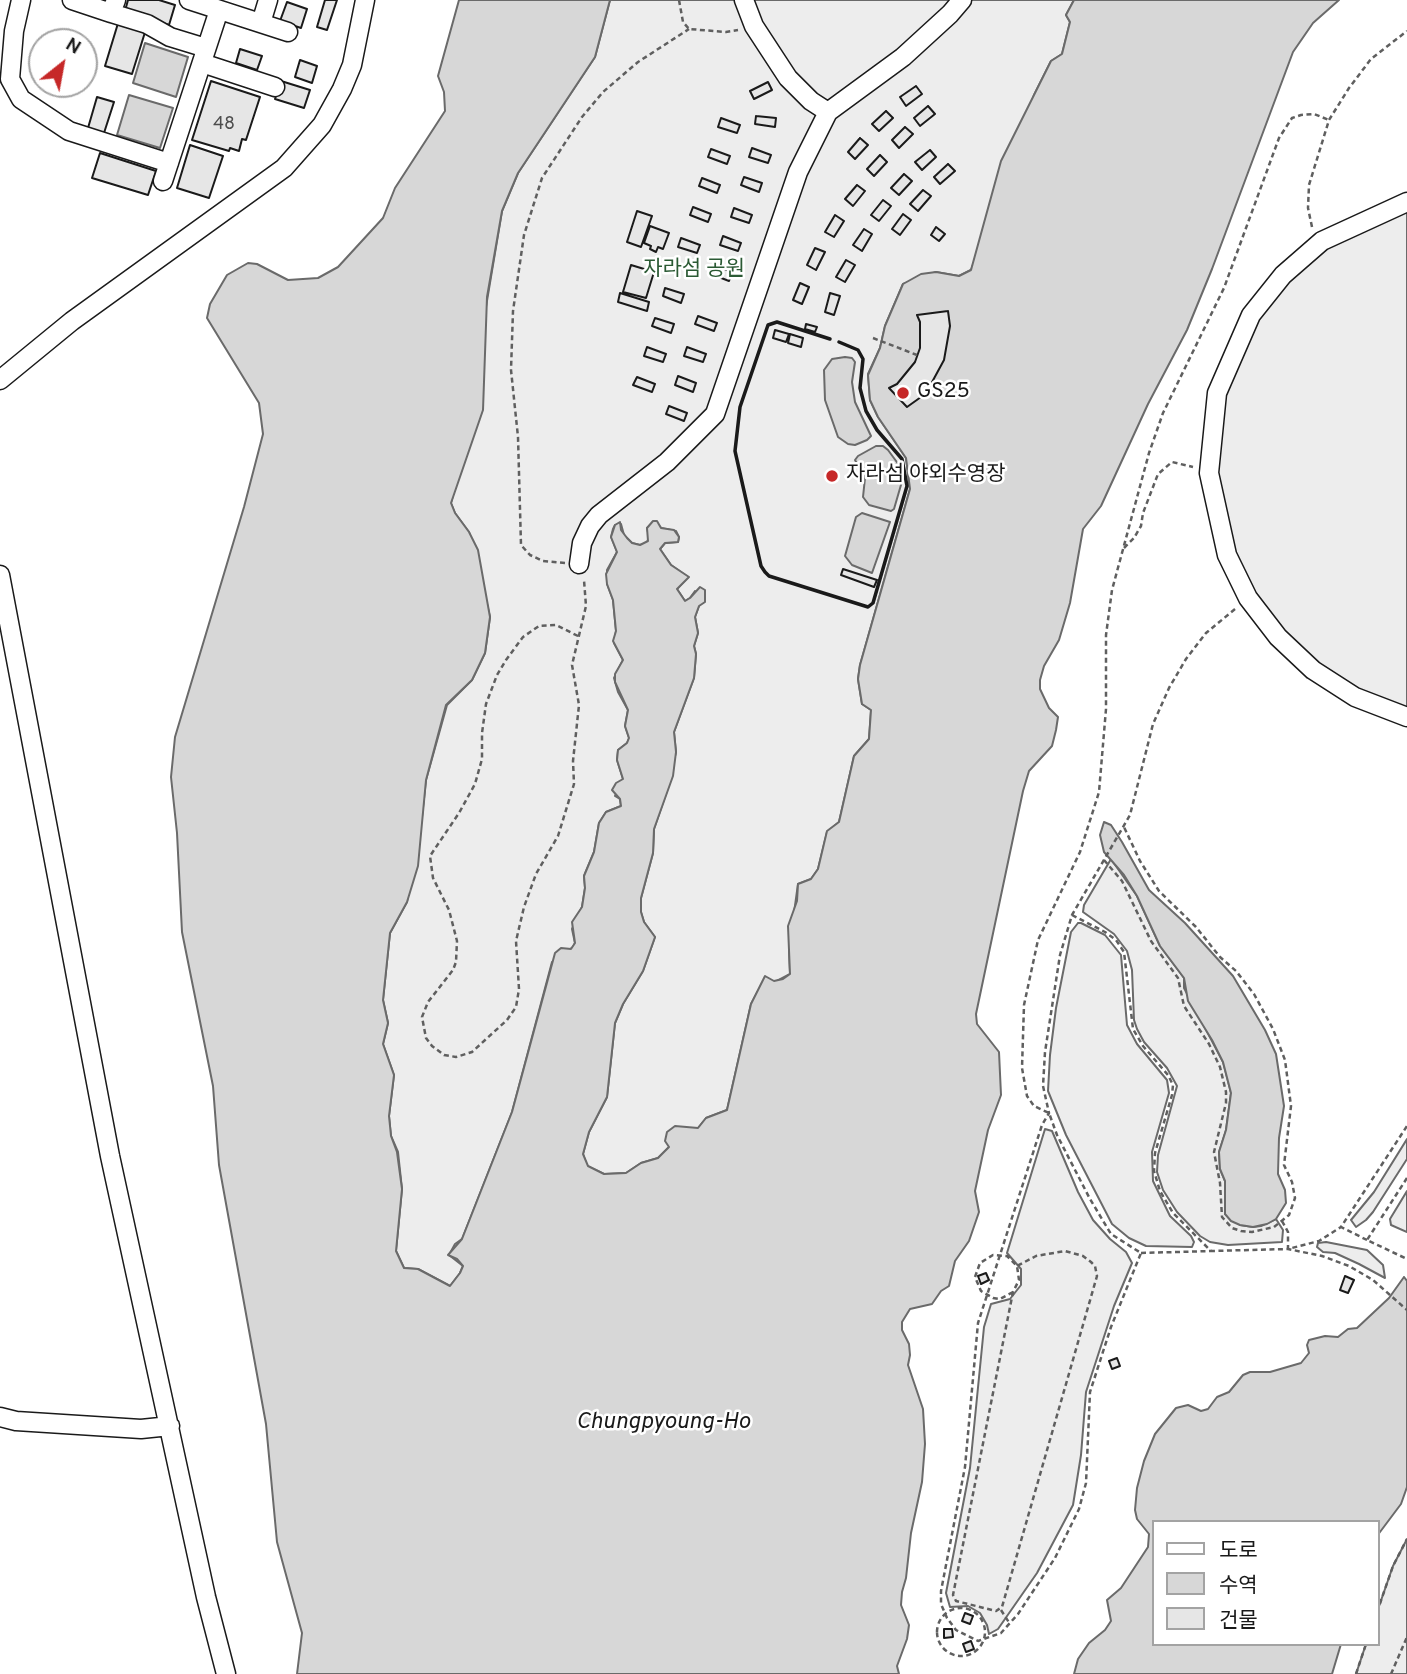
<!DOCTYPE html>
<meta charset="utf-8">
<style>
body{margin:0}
#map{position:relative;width:1407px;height:1674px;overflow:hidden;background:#fff;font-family:Overpass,"Noto Sans KR",sans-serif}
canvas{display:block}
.legend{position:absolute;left:1152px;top:1520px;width:228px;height:126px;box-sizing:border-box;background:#fff;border:2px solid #a3a3a3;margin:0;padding:9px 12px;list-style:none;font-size:21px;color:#1a1a1a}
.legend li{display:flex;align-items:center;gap:14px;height:35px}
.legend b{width:35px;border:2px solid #a3a3a3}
.north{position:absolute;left:28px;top:28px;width:70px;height:70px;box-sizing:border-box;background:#fff;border:2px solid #a3a3a3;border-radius:50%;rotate:31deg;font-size:19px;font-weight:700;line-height:28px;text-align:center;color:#1a1a1a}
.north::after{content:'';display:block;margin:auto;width:24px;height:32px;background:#c62828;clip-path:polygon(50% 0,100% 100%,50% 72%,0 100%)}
</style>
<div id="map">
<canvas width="1407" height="1674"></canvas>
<ul class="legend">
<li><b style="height:9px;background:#fff"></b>도로</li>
<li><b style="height:19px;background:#d7d7d7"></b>수역</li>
<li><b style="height:19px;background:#e6e6e6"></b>건물</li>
</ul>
<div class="north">N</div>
</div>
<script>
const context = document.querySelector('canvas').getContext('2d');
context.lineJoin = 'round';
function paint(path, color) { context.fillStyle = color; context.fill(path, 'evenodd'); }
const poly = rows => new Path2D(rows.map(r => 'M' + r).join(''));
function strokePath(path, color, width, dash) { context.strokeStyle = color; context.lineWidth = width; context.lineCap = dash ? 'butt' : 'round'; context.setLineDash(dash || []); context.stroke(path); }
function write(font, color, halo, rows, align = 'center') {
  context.font = font + ' Overpass,"Noto Sans KR",sans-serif'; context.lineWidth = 5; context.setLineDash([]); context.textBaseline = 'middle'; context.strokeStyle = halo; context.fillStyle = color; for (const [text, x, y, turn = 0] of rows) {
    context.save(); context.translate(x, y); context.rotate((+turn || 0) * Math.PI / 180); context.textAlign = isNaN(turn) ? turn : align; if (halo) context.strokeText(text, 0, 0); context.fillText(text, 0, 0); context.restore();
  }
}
const built = poly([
 [610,0,1074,0,1066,15,1070,22,1062,54,1051,61,1034,95,971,270,959,276,936,272,903,284,885,326,880,348,868,374,870,400,878,417,906,458,910,489,860,665,858,679,862,704,871,710,869,739,854,756,839,822,827,832,818,869,811,879,798,884,789,949,790,974,758,991,751,1004,727,1110,706,1118,698,1128,669,1147,658,1158,641,1163,626,1173,604,1174,587,1166,583,1154,589,1132,607,1097,615,1023,623,1004,643,971,655,937,644,922,641,912,641,898,653,853,654,829,667,791,676,752,674,732,694,678,696,654,694,646,698,633,695,617,699,606,695,591,690,598,685,601,677,589,688,577,671,565,660,549,665,543,678,542,679,537,676,531,661,528,655,521,647,528,649,536,647,543,640,545,632,543,624,535,621,524,615,525,613,529,611,537,617,552,607,570,607,584,613,600,616,631,614,643,623,660,614,678,618,692,628,710,625,726,629,738,627,743,618,750,617,760,623,779,615,796,620,799,621,806,606,812,599,823,594,852,584,876,585,888,582,907,572,929,575,943,573,947,552,962,512,1112,462,1239,455,1244,449,1255,463,1266,460,1273,450,1286,418,1269,404,1268,396,1251,402,1189,398,1152,391,1136,389,1116,394,1075,383,1044,388,1023,383,1000,390,933,407,902,422,817,426,780,447,705,472,680,485,653,490,617,483,587,469,532,455,513,451,503,457,480,502,211,518,173,595,57,610,0],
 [1407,202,1407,717,1313,670,1248,598,1209,473,1217,393,1251,315,1322,241,1407,202],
 [1111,859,1137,896,1160,946,1184,978,1184,988,1223,1062,1231,1093,1226,1130,1219,1152,1220,1169,1225,1181,1225,1214,1240,1225,1253,1227,1261,1226,1276,1219,1283,1230,1282,1242,1228,1245,1210,1242,1200,1236,1177,1212,1163,1190,1157,1172,1158,1155,1177,1086,1167,1068,1144,1042,1137,1029,1134,1020,1132,970,1127,951,1114,934,1083,912,1084,905,1111,859],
 [1078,923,1081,923,1105,935,1121,955,1127,1025,1137,1044,1167,1080,1169,1093,1152,1152,1153,1181,1170,1216,1191,1236,1194,1242,1192,1247,1146,1246,1129,1238,1112,1224,1066,1135,1048,1091,1050,1055,1056,1008,1071,932,1078,923],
 [1045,1129,1052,1131,1078,1192,1093,1220,1110,1239,1126,1252,1132,1263,1114,1306,1086,1392,1081,1455,1073,1505,1037,1573,998,1629,989,1634,987,1625,980,1613,968,1606,950,1607,946,1593,970,1468,984,1327,991,1304,1010,1299,1021,1285,1021,1269,1007,1253,1045,1129],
 [1407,1139,1407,1159,1373,1212,1366,1220,1356,1227,1351,1220,1374,1192,1407,1139],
 [1407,1191,1407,1232,1391,1225,1390,1219,1407,1191],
 [1326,1242,1367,1250,1383,1265,1385,1278,1359,1264,1335,1253,1323,1252,1317,1247,1318,1243,1326,1242],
 [1407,1539,1407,1674,1356,1674,1366,1644,1377,1644,1377,1612,1393,1566,1407,1539]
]);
const water = poly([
 [459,0,610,0,595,57,518,173,502,211,487,297,483,410,451,503,455,513,469,532,478,550,490,617,485,653,472,680,446,705,426,780,418,866,407,902,390,933,383,1000,388,1023,383,1044,394,1075,389,1116,391,1136,397,1152,402,1189,396,1251,404,1268,418,1269,450,1286,460,1273,463,1266,457,1259,448,1255,462,1239,512,1112,555,953,561,948,571,949,575,943,572,922,582,907,585,888,584,876,594,852,599,823,606,812,621,806,620,799,612,790,616,783,623,779,617,760,618,750,627,743,629,738,625,726,628,710,615,682,615,674,623,660,613,641,616,631,613,600,607,584,606,574,617,552,611,537,615,525,620,522,621,530,627,538,632,543,640,545,648,541,647,528,653,521,657,521,661,528,674,530,679,537,678,542,665,543,660,549,671,565,689,577,677,589,685,601,690,598,700,587,705,590,705,602,699,606,695,617,698,633,694,646,696,654,694,678,674,732,676,752,673,776,654,829,653,853,641,898,641,912,644,922,655,937,643,971,623,1004,615,1023,607,1097,589,1132,583,1154,588,1166,604,1174,626,1173,641,1163,658,1158,669,1147,665,1141,667,1132,675,1126,698,1128,706,1118,727,1110,751,1004,765,976,774,981,783,979,790,974,788,926,797,901,798,884,811,879,818,869,827,831,839,822,854,756,869,739,871,710,862,704,858,679,860,665,910,489,906,458,878,417,870,400,868,375,880,348,885,326,903,284,921,274,936,272,959,276,971,270,1001,161,1051,61,1062,54,1070,22,1066,15,1074,0,1339,0,1313,23,1293,52,1212,269,1187,330,1148,404,1101,506,1083,529,1070,603,1059,640,1044,666,1040,680,1040,689,1049,708,1058,717,1056,730,1052,746,1029,771,1023,791,976,1014,977,1024,999,1052,1001,1095,988,1130,975,1191,979,1212,969,1241,955,1261,949,1286,941,1291,932,1304,910,1309,902,1322,902,1330,909,1344,910,1355,908,1365,923,1409,925,1444,922,1482,911,1533,906,1578,902,1592,901,1605,909,1625,907,1639,897,1666,899,1674,297,1674,302,1633,277,1542,266,1424,219,1165,213,1086,182,932,177,833,171,777,175,737,244,507,263,434,259,403,207,318,210,304,227,275,248,263,257,264,288,280,318,278,338,267,383,218,395,188,445,111,444,92,438,76,459,0],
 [145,43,188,57,176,97,133,83,145,43],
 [129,95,173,108,160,148,117,135,129,95],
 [845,357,852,358,855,362,852,382,855,402,871,436,867,440,855,445,848,444,838,437,825,400,824,370,832,359,845,357],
 [876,446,883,446,888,450,899,465,903,478,894,509,891,511,869,505,863,497,865,478,855,460,858,456,876,446],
 [862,513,890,522,872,573,852,565,845,556,856,517,862,513],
 [1104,822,1111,825,1122,842,1149,890,1185,923,1233,976,1265,1030,1276,1054,1284,1106,1279,1138,1278,1174,1285,1190,1286,1203,1276,1219,1267,1224,1253,1227,1240,1225,1231,1221,1225,1214,1225,1181,1220,1169,1219,1152,1226,1130,1231,1093,1223,1062,1212,1040,1188,1001,1184,978,1160,946,1137,896,1124,875,1104,852,1100,835,1104,822],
 [1404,1277,1407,1281,1407,1487,1401,1504,1377,1536,1377,1522,1153,1522,1153,1644,1341,1644,1332,1674,1074,1674,1078,1659,1089,1643,1105,1630,1111,1621,1107,1600,1121,1588,1148,1547,1149,1534,1137,1519,1135,1510,1137,1488,1144,1461,1155,1434,1176,1408,1188,1405,1201,1411,1208,1409,1217,1397,1229,1392,1243,1375,1250,1372,1270,1372,1301,1363,1309,1353,1307,1345,1309,1340,1325,1336,1338,1337,1348,1329,1357,1328,1389,1298,1404,1277]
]);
const building = poly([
 [128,0,159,0,175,5,169,25,125,11,128,0],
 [325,0,337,0,327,30,317,27,325,0],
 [287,2,307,9,301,28,280,21,287,2],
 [119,20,146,29,132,74,105,66,119,20],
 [240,49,262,56,257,70,236,63,240,49],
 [300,60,317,66,312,83,295,77,300,60],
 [211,81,260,97,246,140,242,139,239,151,230,148,229,151,192,140,211,81],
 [281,81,310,90,304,108,275,99,281,81],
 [768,82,772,90,754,99,750,91,768,82],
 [916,86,922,94,906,106,900,97,916,86],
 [97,97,114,102,104,133,88,128,97,97],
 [928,106,935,114,920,126,914,118,928,106],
 [886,111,893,118,879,131,872,124,886,111],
 [756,116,776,118,775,127,755,124,756,116],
 [721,118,740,125,737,133,718,127,721,118],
 [905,127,913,134,899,148,892,140,905,127],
 [860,138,868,145,855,159,848,152,860,138],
 [190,145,223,156,209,198,177,188,190,145],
 [752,148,771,155,768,163,749,157,752,148],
 [711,149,730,156,727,164,708,157,711,149],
 [930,150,936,157,922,170,915,162,930,150],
 [100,153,156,171,148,195,92,178,100,153],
 [880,155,887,162,874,176,867,169,880,155],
 [948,164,955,171,940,184,934,177,948,164],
 [904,174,912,181,899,195,891,188,904,174],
 [744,177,762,183,759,192,741,185,744,177],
 [702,178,720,185,717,193,699,186,702,178],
 [857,185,865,191,853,206,845,199,857,185],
 [923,190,931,196,918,211,910,204,923,190],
 [883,200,891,206,879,221,871,215,883,200],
 [693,207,711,214,708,222,690,215,693,207],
 [734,208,752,215,749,223,731,217,734,208],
 [637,211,652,216,641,247,627,242,637,211],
 [903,214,911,220,900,235,892,229,903,214],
 [835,215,844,221,834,237,825,232,835,215],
 [650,226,669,233,663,249,658,247,656,252,650,249,651,246,644,243,650,226],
 [936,227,945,234,939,241,931,235,936,227],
 [864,229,872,234,862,251,853,245,864,229],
 [723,236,741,243,738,251,720,245,723,236],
 [681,238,700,245,697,253,678,247,681,238],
 [815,248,825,252,816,270,807,265,815,248],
 [846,260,855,265,845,282,836,277,846,260],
 [631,265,654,272,646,298,623,292,631,265],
 [714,265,732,272,729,281,711,274,714,265],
 [800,283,809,287,802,304,793,300,800,283],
 [665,288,684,294,681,303,663,296,665,288],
 [620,293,649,302,647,311,618,302,620,293],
 [830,293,840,296,834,315,825,312,830,293],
 [948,311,950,326,944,360,931,384,921,397,907,407,889,388,897,384,915,362,920,348,920,322,917,315,948,311],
 [698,316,717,323,714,331,695,324,698,316],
 [655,318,674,324,671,333,652,326,655,318],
 [806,324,817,327,815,332,805,329,806,324],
 [775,330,789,334,786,342,773,338,775,330],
 [790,334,803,338,801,347,788,343,790,334],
 [647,347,666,354,663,362,644,356,647,347],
 [687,347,706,354,703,362,684,356,687,347],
 [678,376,696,383,693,392,675,385,678,376],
 [637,377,655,384,652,392,633,385,637,377],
 [669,406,687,413,684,421,666,414,669,406],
 [843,569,877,580,874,587,841,575,843,569],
 [986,1273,989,1280,981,1284,978,1276,986,1273],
 [1345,1276,1354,1280,1348,1293,1340,1290,1345,1276],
 [1117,1358,1120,1366,1112,1369,1109,1361,1117,1358],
 [965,1613,973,1616,970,1624,962,1621,965,1613],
 [944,1629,952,1629,953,1637,944,1638,944,1629],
 [971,1641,974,1649,966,1652,963,1644,971,1641]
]);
const path = poly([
 [679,0,683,22,689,29,726,32,738,30],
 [1312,227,1308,208,1309,185,1329,120,1349,88,1371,59,1407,31],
 [873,338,917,355],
 [1124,548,1134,538,1141,526,1143,513,1158,474,1172,462,1193,467],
 [565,563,543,561,530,555,521,545,518,437,511,370,513,311,524,235,542,178,582,117,603,92,638,62,689,29],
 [1235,609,1206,633,1186,659,1169,688,1153,724,1130,815,1072,915,1060,955,1045,1052,1043,1086,1049,1113,1042,1125,978,1323,965,1467,941,1591,941,1604,947,1618,956,1630,978,1641,1001,1633,1018,1614,1055,1558,1079,1509,1086,1483,1090,1392,1111,1327,1141,1253,1111,1234,1090,1199,1057,1135,1049,1113,1034,1106,1027,1096,1022,1068,1024,1005,1038,940,1080,852,1099,792,1106,709,1106,635,1112,590,1149,453,1163,413,1224,288,1279,138,1292,118,1301,115,1314,114,1329,120],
 [578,636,556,625,539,626,523,637,506,660,497,675,486,704,482,733,482,759,475,784,459,813,430,856,433,878,449,910,457,941,456,962,453,970,428,1002,422,1017,426,1038,432,1046,444,1055,456,1057,472,1052,507,1020,516,1007,519,989,516,941,524,907,536,874,558,836,574,784,573,761,579,705,572,665,586,606,584,580],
 [1104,860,1122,881,1151,941,1178,978,1184,1006,1209,1044,1220,1067,1226,1092,1226,1103,1214,1152,1220,1183,1222,1217,1232,1228,1241,1231,1252,1232,1274,1227,1289,1215,1295,1198,1292,1182,1284,1165,1291,1106,1285,1060,1273,1029,1254,994,1236,971,1220,957,1196,927,1159,891,1140,861,1124,827],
 [1072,915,1105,932,1116,940,1124,952,1133,1029,1143,1046,1168,1075,1173,1085,1172,1095,1155,1153,1154,1171,1160,1191,1173,1213,1211,1251,1288,1249,1322,1256,1349,1266,1373,1280,1407,1310],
 [1407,1178,1367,1240,1407,1259],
 [1282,1221,1288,1232,1288,1249,1319,1241,1341,1227],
 [1367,1240,1341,1227,1407,1126],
 [1141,1253,1211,1251],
 [1013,1292,1000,1299,993,1298,981,1291,975,1277,980,1263,993,1255,1007,1256,1017,1266,1019,1280,1013,1292,953,1595,956,1601,996,1611,1002,1607,1097,1276,1095,1266,1091,1262,1083,1256,1065,1251,1036,1256,1017,1266],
 '937 1632a24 24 0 1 1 48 0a24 24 0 1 1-48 0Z',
 [1001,1610,1010,1624],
 [1377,1612,1393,1566,1407,1539],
 [1356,1674,1366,1644],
 [1391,1674,1407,1637]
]);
const minor = poly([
 [21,0,14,31,10,79,21,99,69,131,169,163],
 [72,0,111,13,116,0],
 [189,0,288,32],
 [744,0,754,26,788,78,811,101,828,112],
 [111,13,147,24,170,37,206,48],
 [261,23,268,0],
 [202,63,275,87],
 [163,181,219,10],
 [1407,202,1322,241,1283,275,1251,315,1217,393,1209,473,1227,555,1248,598,1278,637,1313,670,1355,697,1407,717],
 [0,380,72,321,284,168,322,125,342,89,352,65,365,0],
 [579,564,582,543,590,526,599,515,667,462,715,414,798,172,828,112,903,57,950,14,962,0],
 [0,575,110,1156,206,1597,226,1674],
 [0,1417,16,1421,141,1429,170,1426]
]);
const wall = poly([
 [830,339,777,322,768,325,740,407,735,451,761,566,765,572,769,576,868,607,873,603,907,486,902,459,877,430,866,411,860,388,863,359,858,350,839,342]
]);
const markers = [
 [903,393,7,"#c62828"],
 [832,476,7,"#c62828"]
];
const numberNames = [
 ["48",224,125]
];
const parkNames = [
 ["자라섬 공원",694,271]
];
const poiNames = [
 ["GS25",917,393],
 ["자라섬 야외수영장",846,476]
];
const waterNames = [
 ["Chungpyoung-Ho",663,1423]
];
paint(built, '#ededed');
strokePath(built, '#6a6a6a', 2);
paint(water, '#d7d7d7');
strokePath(water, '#6a6a6a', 2);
paint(building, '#e6e6e6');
strokePath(building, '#1a1a1a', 2);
strokePath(minor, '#1a1a1a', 21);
strokePath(path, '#5f5f5f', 2.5, [5, 3.5]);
strokePath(minor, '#fff', 18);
strokePath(wall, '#1a1a1a', 3.5);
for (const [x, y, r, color] of markers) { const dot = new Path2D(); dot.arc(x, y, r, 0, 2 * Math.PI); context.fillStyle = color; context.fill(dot); strokePath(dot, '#fff', 2.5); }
write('18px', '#4d4d4d', null, numberNames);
write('21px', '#2b5a34', '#fff', parkNames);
write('21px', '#1a1a1a', '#fff', poiNames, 'left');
write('italic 23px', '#1a1a1a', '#fff', waterNames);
</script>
